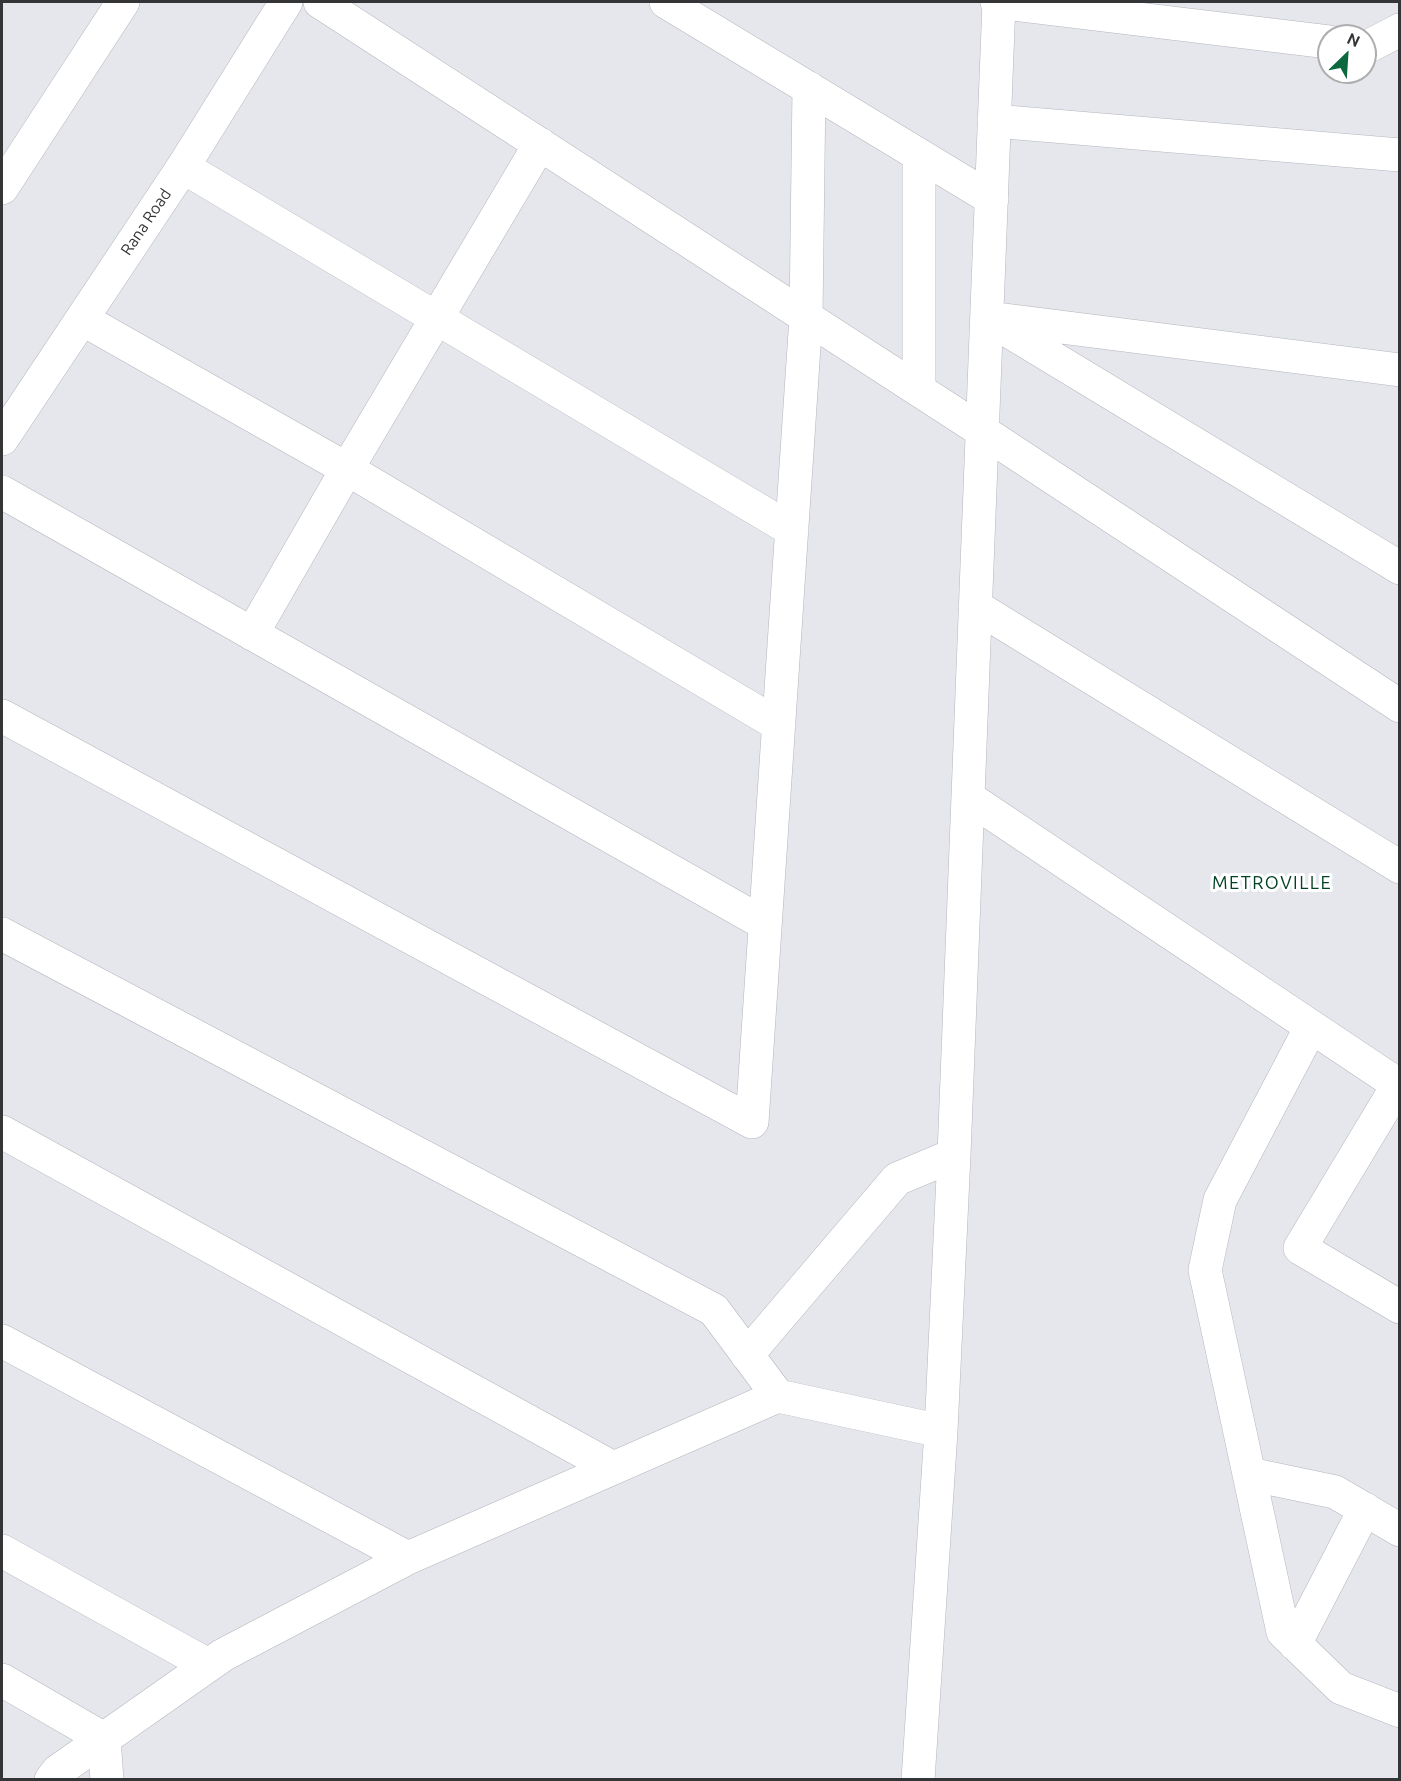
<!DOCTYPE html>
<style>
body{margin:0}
#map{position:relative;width:1401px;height:1781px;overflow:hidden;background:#e5e7ed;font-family:Ubuntu,sans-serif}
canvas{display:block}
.frame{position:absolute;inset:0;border:3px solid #343537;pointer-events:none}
.north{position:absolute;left:1317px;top:24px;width:60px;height:60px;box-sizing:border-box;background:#fff;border:2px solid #aeaeaf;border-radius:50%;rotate:25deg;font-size:16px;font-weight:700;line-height:24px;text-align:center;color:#343537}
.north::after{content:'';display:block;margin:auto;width:21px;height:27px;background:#0b693d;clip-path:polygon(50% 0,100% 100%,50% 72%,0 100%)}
</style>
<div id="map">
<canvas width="1401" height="1781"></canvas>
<div class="frame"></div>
<div class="north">N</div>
</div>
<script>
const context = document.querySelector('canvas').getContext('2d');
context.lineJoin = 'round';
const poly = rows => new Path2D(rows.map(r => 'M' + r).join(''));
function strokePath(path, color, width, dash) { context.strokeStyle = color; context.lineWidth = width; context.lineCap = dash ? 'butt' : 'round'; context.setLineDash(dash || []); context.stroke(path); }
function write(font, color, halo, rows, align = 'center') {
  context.font = font + ' Ubuntu,sans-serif'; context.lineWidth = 6; context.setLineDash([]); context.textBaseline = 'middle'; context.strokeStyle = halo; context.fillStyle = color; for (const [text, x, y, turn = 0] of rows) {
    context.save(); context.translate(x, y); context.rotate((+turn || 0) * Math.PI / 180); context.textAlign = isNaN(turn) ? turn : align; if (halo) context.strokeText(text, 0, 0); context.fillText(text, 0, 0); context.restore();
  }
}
const minor = poly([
 [320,2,982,431,1400,706],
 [666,2,992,199],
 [997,2,1329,42],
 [1365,46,1369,46,1400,30],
 [994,121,1400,155],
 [183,167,792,530],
 [2,188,123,2],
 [987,318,1400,568],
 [82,319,347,469,779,725],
 [997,319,1400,370],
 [919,389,919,155],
 [2,439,183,167,286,2],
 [2,492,765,924],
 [975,606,1400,867],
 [252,634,347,469,540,144],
 [2,716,752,1122,806,317,809,88],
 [969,798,1400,1086],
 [2,934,714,1310,778,1396,941,1431],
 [1311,1027,1220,1200,1205,1270,1283,1632,1341,1688,1400,1711],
 [1398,1085,1300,1248,1400,1307],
 [2,1132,613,1468],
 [2,1341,408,1558],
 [747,1355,897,1179,954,1155],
 [1249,1474,1335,1492,1400,1530],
 [2,1551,208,1665],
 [1295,1644,1365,1509],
 [2,1680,104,1739,107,1780],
 [51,1780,58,1771,223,1655,408,1558,778,1396],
 [918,1780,941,1431,954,1155,999,2]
]);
const streetNames = [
 ["Rana Road",146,222,-56]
];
const neighbourhoodNames = [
 ["METROVILLE",1272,883]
];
strokePath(minor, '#b4b6bc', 34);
strokePath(minor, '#fff', 33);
write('16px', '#343537', '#fff', streetNames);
context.letterSpacing = '1.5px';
write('18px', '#024224', '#fff', neighbourhoodNames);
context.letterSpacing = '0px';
</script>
